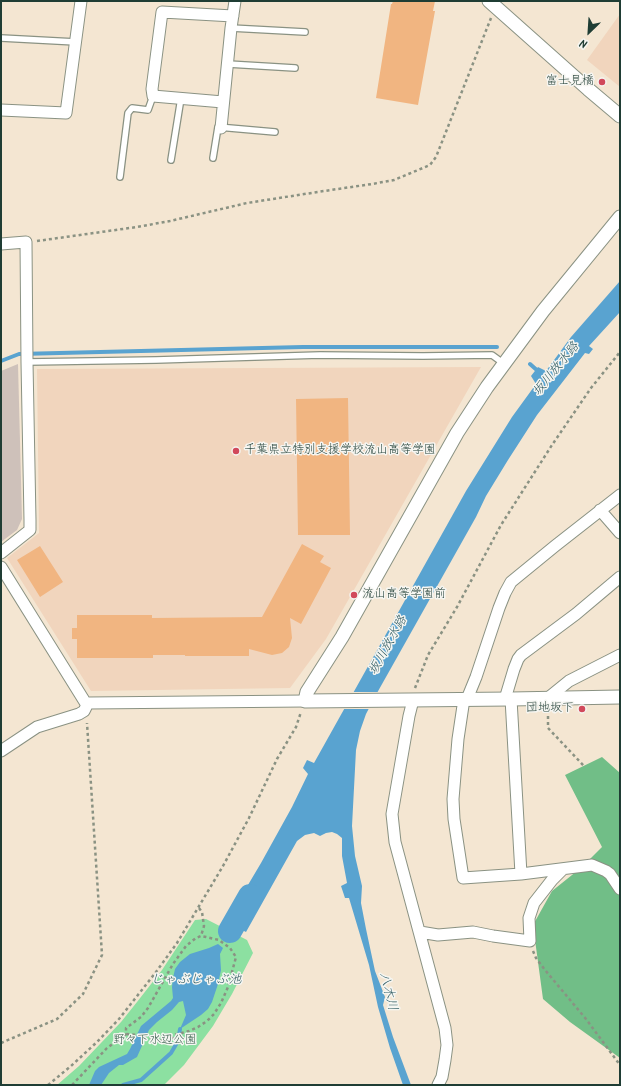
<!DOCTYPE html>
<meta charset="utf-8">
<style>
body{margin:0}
#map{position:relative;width:621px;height:1086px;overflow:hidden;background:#f4e6d2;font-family:Kalam,sans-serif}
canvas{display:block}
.frame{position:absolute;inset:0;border:2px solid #1f3d34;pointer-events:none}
.north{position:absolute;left:569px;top:12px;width:40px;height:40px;-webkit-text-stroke:3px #f6f6f2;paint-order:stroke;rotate:205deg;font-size:11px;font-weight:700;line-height:16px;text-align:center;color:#1f3d34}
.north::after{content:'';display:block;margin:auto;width:14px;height:18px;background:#1f3d34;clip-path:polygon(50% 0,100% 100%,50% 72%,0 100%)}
</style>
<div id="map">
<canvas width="621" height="1086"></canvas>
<div class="frame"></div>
<div class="north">N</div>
</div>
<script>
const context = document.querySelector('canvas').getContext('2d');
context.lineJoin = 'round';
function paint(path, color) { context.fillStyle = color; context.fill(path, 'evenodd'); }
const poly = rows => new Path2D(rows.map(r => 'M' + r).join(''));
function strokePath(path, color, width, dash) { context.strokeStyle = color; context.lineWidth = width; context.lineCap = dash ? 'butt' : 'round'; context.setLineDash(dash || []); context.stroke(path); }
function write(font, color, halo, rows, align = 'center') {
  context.font = font + ' Kalam,"Klee One",sans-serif'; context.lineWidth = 3; context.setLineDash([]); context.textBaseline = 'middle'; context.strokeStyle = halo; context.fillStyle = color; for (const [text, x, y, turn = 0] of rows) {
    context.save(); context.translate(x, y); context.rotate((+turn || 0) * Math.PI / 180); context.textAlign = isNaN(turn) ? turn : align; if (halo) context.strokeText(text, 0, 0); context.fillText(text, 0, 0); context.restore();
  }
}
const built = poly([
 [620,14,620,87,587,60],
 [481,367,326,639,290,688,91,691,7,558,39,533,37,369]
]);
const industrial = poly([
 [18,364,22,519,17,530,1,542,1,371]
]);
const green = poly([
 [206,919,247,940,253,953,232,994,213,1026,184,1065,164,1085,57,1085,79,1066,121,1022,137,1002,162,970,195,920]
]);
const forest = poly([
 [602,757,620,773,620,1058,570,1022,543,999,533,925,552,891,582,867,602,847,565,775]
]);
const water = poly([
 [620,281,620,312,589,346,593,349,589,354,585,353,537,415,508,460,486,496,476,517,377,693,366,714,360,731,356,750,352,826,355,856,362,886,361,903,366,929,375,971,385,997,383,1005,393,1037,411,1085,403,1085,390,1048,378,1007,369,965,349,898,345,898,341,886,347,883,342,856,342,838,337,834,332,832,326,833,320,836,314,833,305,835,297,841,246,932,226,922,261,863,292,807,308,774,303,768,307,760,314,763,466,491,512,417,536,384,531,376,538,367,546,371,571,337],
 [218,944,223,948,220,954,221,970,218,984,212,1002,208,1009,201,1015,180,1029,186,1015,183,1001,179,1002,172,1010,157,1022,149,1030,137,1057,123,1065,119,1065,109,1073,101,1085,89,1085,95,1071,99,1067,127,1054,130,1049,141,1026,171,1001,173,998,172,987,173,978,175,969,180,962,190,954,209,948]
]);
const pier = poly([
 [352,692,380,692,371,709,342,709]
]);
const stream = poly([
 [1,361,19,354,303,347,497,347],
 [530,364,539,372],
 [123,1085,141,1080,171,1053,178,1041,180,1029]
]);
const river = poly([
 [230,931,250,896]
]);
const building = poly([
 [393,1,435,1,433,11,435,11,418,105,376,98,391,4,392,4],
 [348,398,350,535,298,535,296,399],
 [302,544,324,556,320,562,331,568,301,624,290,618,292,638,289,647,282,653,272,655,249,649,249,656,185,656,185,655,153,655,153,658,77,658,77,639,72,639,72,628,77,628,77,615,152,615,152,618,262,617],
 [40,546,63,582,40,597,17,560]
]);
const path = poly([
 [37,241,137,227,170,221,247,203,324,191,372,184,394,180,430,165,436,157,491,18],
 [415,688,428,655,457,607,501,525,552,445,591,388,620,352],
 [548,710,548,728,584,766],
 [199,908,202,912,204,926,201,936],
 [533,951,536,958,545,970,586,1019,620,1065],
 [1,1043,57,1019,83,994,102,955,87,723],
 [48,1085,71,1066,97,1042,119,1019,156,972,177,943,223,866,249,818,277,759,296,727,301,712],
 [72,1085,107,1048,126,1034,126,1028,141,1017,148,1008,173,964,186,946,196,938,201,936,206,937,219,940,230,948,236,957,228,987,221,1003,214,1014,207,1021,198,1027,189,1031,174,1035,173,1038,155,1042,149,1036,126,1034]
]);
const service = poly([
 [231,28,305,32],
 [1,38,76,42],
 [228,64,295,68],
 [213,158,218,127,275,132],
 [171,160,181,98],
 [120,177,128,113,132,108,148,110,153,96],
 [27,362,156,360,320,355,423,356,492,355,503,363]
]);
const minor = poly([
 [223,102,153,96,152,89,162,12,233,16],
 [1,110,66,113,81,1],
 [221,128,231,28,235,1],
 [1,244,26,242,27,362,30,520,30,530,1,553],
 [600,510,620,533],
 [1,567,85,702,88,703,305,701],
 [548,698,569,681,620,655],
 [464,699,458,739,453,799,454,819,463,878,521,874,592,865,606,871,610,874,620,889],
 [467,699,476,677,499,608,505,593,511,582,555,546,620,495],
 [505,699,514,669,518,659,521,655,576,614,620,577],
 [511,699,521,874],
 [413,700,409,716,392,814,395,842,445,1028,447,1045,445,1060,442,1077,438,1085],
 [1,751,37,727,79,714,84,711,88,703],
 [420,932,438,935,473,932,493,936,530,941,529,918,534,903,552,880,562,870]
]);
const tertiary = poly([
 [489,1,588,89,620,116],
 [620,217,543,311,487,387,457,433,342,637,307,692,305,701,511,699,620,697]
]);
const markers = [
 [602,82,4,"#d1495b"],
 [236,451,4,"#d1495b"],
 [354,595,4,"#d1495b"],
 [582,709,4,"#d1495b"]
];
const poiNames = [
 ["富士見橋",594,82],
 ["千葉県立特別支援学校流山高等学園",244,451,"left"],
 ["流山高等学園前",362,595,"left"],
 ["団地坂下",574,709]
];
const parkNames = [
 ["野々下水辺公園",155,1041]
];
const waterNames = [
 ["坂川放水路",557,370,-51],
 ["坂川放水路",389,646,-61],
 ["じゃぶじゃぶ池",196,981],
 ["八木川",387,992,76]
];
paint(built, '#f1d5bd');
paint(industrial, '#cec1ba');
paint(green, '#8ce0a1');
paint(forest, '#71be87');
paint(water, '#59a3d0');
paint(pier, '#f4e6d2');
strokePath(stream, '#59a3d0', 4);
strokePath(river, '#59a3d0', 24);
paint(building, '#f1b581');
strokePath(service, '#8a9283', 8);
strokePath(minor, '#8a9283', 13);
strokePath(tertiary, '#8a9283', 15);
strokePath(path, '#8a9283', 2.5, [3, 3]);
strokePath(service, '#fff', 5.5);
strokePath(minor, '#fff', 11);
strokePath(tertiary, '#fff', 13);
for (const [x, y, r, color] of markers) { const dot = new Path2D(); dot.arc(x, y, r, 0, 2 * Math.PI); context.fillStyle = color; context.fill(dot); strokePath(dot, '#f6f6f2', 1.5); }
write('12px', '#1f3d34', '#f6f6f2', poiNames, 'right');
write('12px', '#355e4a', '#f6f6f2', parkNames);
write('italic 13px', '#305c63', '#f6f6f2', waterNames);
</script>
